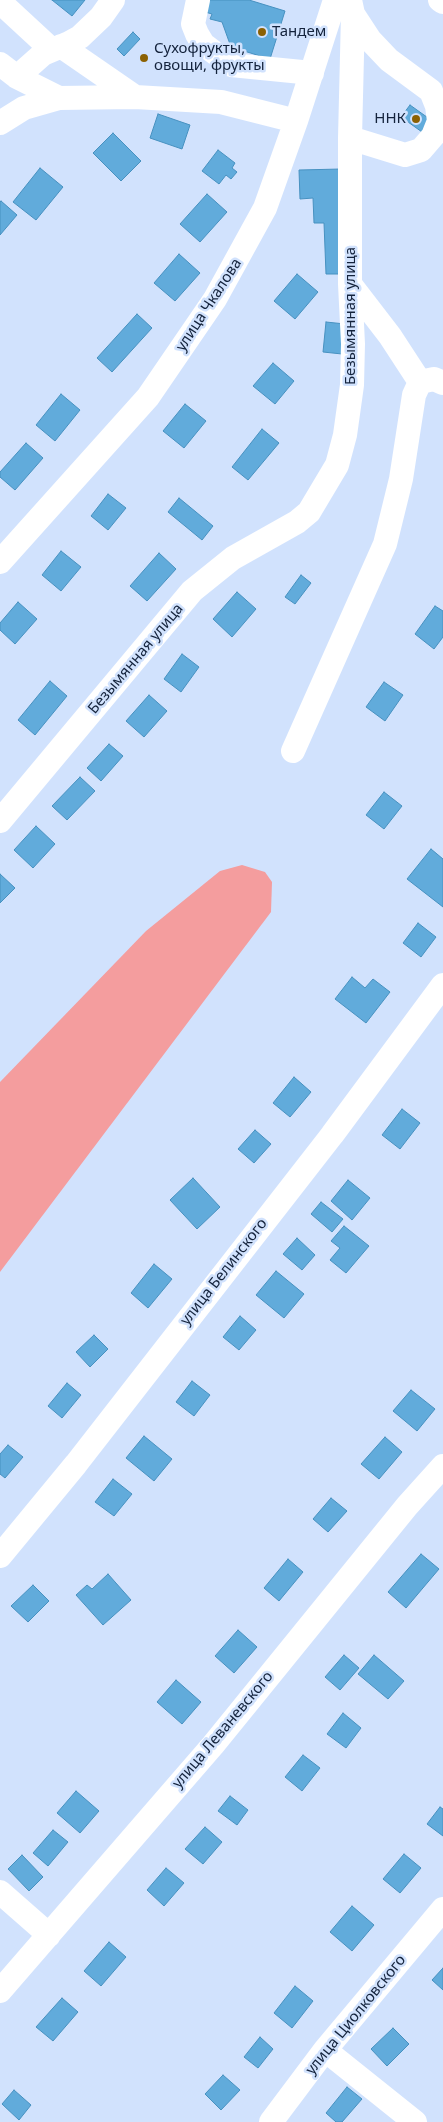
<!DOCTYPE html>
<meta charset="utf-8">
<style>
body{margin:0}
canvas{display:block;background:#d1e2fd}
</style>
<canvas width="443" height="2122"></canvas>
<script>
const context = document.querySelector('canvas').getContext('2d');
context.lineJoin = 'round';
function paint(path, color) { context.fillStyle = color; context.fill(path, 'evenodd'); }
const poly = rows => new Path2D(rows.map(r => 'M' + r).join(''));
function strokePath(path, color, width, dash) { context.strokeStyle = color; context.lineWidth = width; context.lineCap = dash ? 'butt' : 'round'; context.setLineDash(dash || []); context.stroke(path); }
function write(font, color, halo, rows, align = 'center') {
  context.font = font + ' "Noto Sans",sans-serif'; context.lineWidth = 5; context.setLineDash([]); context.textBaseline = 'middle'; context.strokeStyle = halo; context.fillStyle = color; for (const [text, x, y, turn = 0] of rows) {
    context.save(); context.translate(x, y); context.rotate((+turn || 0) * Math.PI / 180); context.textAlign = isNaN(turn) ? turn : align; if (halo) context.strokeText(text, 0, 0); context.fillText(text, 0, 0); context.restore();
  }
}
const green = poly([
 [242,865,265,872,272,882,271,912,0,1272,0,1082,146,931,220,871]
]);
const building = poly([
 [52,0,85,0,72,16,52,0],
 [209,0,249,0,285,11,270,59,231,47,222,22,210,19,212,14,205,12,209,0],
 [133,32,140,39,124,56,117,49,133,32],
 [410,105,431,120,422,132,401,117,410,105],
 [158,114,190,125,182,149,150,138,158,114],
 [113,133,141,161,121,181,93,153,113,133],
 [218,150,235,163,232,168,237,172,231,179,226,175,219,184,202,171,218,150],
 [40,168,63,187,36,220,13,202,40,168],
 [341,169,344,274,326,274,324,223,314,223,313,198,300,199,299,170,341,169],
 [207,194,227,212,200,242,180,224,207,194],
 [1,201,17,215,0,235,0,202,1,201],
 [179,254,200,273,175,301,154,283,179,254],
 [297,274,318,292,295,319,274,301,297,274],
 [137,314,152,328,112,372,97,358,137,314],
 [326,322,345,324,342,354,323,352,326,322],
 [273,363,294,381,275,404,253,386,273,363],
 [61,394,80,410,55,441,36,425,61,394],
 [185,404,206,421,184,448,163,431,185,404],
 [262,429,279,443,248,480,232,467,262,429],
 [26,443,43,458,15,490,0,477,0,472,26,443],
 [108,494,126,508,108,530,91,516,108,494],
 [179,498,213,526,202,540,168,512,179,498],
 [61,551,81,567,61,591,42,575,61,551],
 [159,553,176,569,147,601,130,586,159,553],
 [301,575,311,583,295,604,285,597,301,575],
 [237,592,256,609,232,637,213,619,237,592],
 [18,602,37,619,15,644,0,630,0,623,18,602],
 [435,606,443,611,443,637,434,649,415,634,435,606],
 [182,654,199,667,181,692,164,679,182,654],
 [50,681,67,696,35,735,18,720,50,681],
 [384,682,403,695,385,721,366,707,384,682],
 [149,695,167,711,144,737,126,721,149,695],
 [109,744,123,756,101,781,87,768,109,744],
 [80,777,95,791,67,820,52,806,80,777],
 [384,792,402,806,384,829,366,815,384,792],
 [36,826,55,844,33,868,14,850,36,826],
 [431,849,443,859,443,907,407,879,431,849],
 [0,874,15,888,0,903,0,874],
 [418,923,436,937,421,957,403,943,418,923],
 [352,977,365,988,373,979,390,992,366,1023,335,999,352,977],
 [294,1077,311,1092,290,1117,273,1103,294,1077],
 [402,1109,420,1123,400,1149,382,1135,402,1109],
 [255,1130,271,1144,254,1163,238,1149,255,1130],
 [193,1178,220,1207,197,1229,170,1200,193,1178],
 [348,1180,370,1198,352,1220,331,1201,348,1180],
 [321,1202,343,1219,332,1232,311,1214,321,1202],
 [344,1226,369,1246,346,1273,330,1260,340,1248,331,1241,344,1226],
 [297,1238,315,1255,302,1270,283,1254,297,1238],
 [154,1264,172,1279,148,1308,131,1293,154,1264],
 [276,1271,304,1294,284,1318,256,1295,276,1271],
 [240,1316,256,1330,239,1350,223,1337,240,1316],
 [94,1335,108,1349,90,1367,76,1352,94,1335],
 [192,1381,210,1395,194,1416,176,1402,192,1381],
 [67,1383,81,1395,62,1418,48,1406,67,1383],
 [411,1390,435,1409,417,1431,393,1411,411,1390],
 [144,1436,172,1459,154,1481,126,1458,144,1436],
 [385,1437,402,1452,379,1479,361,1464,385,1437],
 [8,1445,23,1457,5,1478,0,1474,0,1454,8,1445],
 [113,1479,132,1494,114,1516,95,1502,113,1479],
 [331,1498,347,1511,328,1532,313,1519,331,1498],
 [421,1554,439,1569,406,1608,388,1592,421,1554],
 [288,1559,303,1572,279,1601,264,1588,288,1559],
 [108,1574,131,1600,103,1625,76,1595,87,1585,92,1589,108,1574],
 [33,1585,49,1601,28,1622,11,1606,33,1585],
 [238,1630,257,1647,234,1673,215,1656,238,1630],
 [344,1655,359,1668,340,1690,325,1677,344,1655],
 [374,1655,404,1681,388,1699,358,1674,374,1655],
 [176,1680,201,1702,182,1724,157,1702,176,1680],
 [343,1713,361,1728,346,1748,327,1734,343,1713],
 [303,1755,320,1768,302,1791,285,1777,303,1755],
 [76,1791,99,1811,80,1833,57,1813,76,1791],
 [230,1796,248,1810,237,1825,218,1811,230,1796],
 [440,1807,443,1809,443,1836,427,1824,440,1807],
 [205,1827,222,1842,203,1864,185,1849,205,1827],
 [53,1830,68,1842,48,1866,33,1853,53,1830],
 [404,1854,421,1868,400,1893,383,1879,404,1854],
 [22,1855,43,1877,29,1891,8,1869,22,1855],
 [166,1868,184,1883,164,1906,147,1890,166,1868],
 [352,1906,374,1925,352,1951,330,1932,352,1906],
 [109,1942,126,1957,101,1986,84,1971,109,1942],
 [443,1968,443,1990,432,1980,443,1968],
 [295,1986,313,2001,292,2028,274,2013,295,1986],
 [62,1998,78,2012,53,2041,36,2027,62,1998],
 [393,2028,409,2044,387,2066,371,2049,393,2028],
 [260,2037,273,2049,258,2068,244,2057,260,2037],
 [223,2075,240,2090,221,2110,205,2094,223,2075],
 [347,2087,362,2099,342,2122,336,2122,326,2113,347,2087],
 [14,2090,31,2105,19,2120,2,2104,14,2090]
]);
const minor = poly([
 [198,0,193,24,197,34,203,44,231,65,312,73],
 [440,0,443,2],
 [0,2,52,50],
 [61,46,135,97],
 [0,64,17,77,59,98],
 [17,77,43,54,69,43,80,37,101,17,113,0],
 [0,123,24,108,59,98,135,97,221,102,296,121],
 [350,138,405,155,421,150,433,136,439,121,437,106,431,91,389,60,370,40,353,14],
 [350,284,390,336,420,382],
 [0,562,148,397,215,299,265,208,296,121,335,0],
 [293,751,385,544,401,479,414,395,420,382,434,379,443,383],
 [0,821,192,591,233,558,297,522,309,512,337,465,345,435,352,385,353,344,350,284,350,138,353,14,350,0],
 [0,1556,76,1464,332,1135,443,985],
 [0,1892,49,1935],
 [0,1991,213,1745,407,1506,443,1466],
 [325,2050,415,2122],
 [271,2122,325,2050,443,1909]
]);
const markers = [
 [262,32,5,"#8b6103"],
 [144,58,5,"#8b6103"],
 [416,119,5,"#8b6103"]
];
const poiNames = [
 ["Тандем",272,32],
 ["Сухофрукты,",154,49],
 ["овощи, фрукты",154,66],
 ["ННК",406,119,"right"]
];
const streetNames = [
 ["улица Чкалова",209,305,-57],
 ["Безымянная улица",351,316,-90],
 ["Безымянная улица",136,659,-50],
 ["улица Белинского",224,1272,-52],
 ["улица Леваневского",223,1730,-50],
 ["улица Циолковского",356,2015,-51]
];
paint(green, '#f49d9e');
paint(building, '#61abdb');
strokePath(building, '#4791c0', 1);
strokePath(minor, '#fff', 24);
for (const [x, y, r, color] of markers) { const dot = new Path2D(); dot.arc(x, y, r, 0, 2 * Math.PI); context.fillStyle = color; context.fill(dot); strokePath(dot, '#d1e2fd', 2); }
write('15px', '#14233c', '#d1e2fd', poiNames, 'left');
write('15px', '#14233c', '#d1e2fd', streetNames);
</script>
